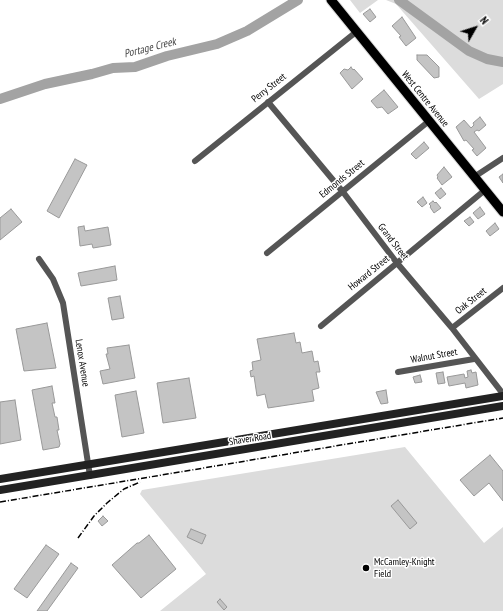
<!DOCTYPE html>
<style>
body{margin:0}
#map{position:relative;width:503px;height:611px;overflow:hidden;background:#fff;font-family:"PT Sans Narrow",sans-serif}
canvas{display:block}
.north{position:absolute;left:455px;top:8px;width:40px;height:40px;-webkit-text-stroke:3px #fff;paint-order:stroke;rotate:51deg;font-size:11px;font-weight:700;line-height:16px;text-align:center;color:#000}
.north::after{content:'';display:block;margin:auto;width:14px;height:18px;background:#000;clip-path:polygon(50% 0,100% 100%,50% 72%,0 100%)}
</style>
<div id="map">
<canvas width="503" height="611"></canvas>
<div class="north">N</div>
</div>
<script>
const context = document.querySelector('canvas').getContext('2d');
context.lineJoin = 'round';
function paint(path, color) { context.fillStyle = color; context.fill(path, 'evenodd'); }
const poly = rows => new Path2D(rows.map(r => 'M' + r).join(''));
function strokePath(path, color, width, dash) { context.strokeStyle = color; context.lineWidth = width; context.lineCap = dash ? 'butt' : 'round'; context.setLineDash(dash || []); context.stroke(path); }
function write(font, color, halo, rows, align = 'center') {
  context.font = font + ' "PT Sans Narrow",sans-serif'; context.lineWidth = 3; context.setLineDash([]); context.textBaseline = 'middle'; context.strokeStyle = halo; context.fillStyle = color; for (const [text, x, y, turn = 0] of rows) {
    context.save(); context.translate(x, y); context.rotate((+turn || 0) * Math.PI / 180); context.textAlign = isNaN(turn) ? turn : align; if (halo) context.strokeText(text, 0, 0); context.fillText(text, 0, 0); context.restore();
  }
}
const green = poly([
 [350,0,378,0,360,13],
 [386,0,503,0,503,84,479,99,396,4],
 [405,447,484,543,503,527,503,611,160,611,206,574,140,494,142,490]
]);
const river = poly([
 [399,0,469,51,487,59,503,62],
 [0,99,45,84,92,74,113,68,135,67,167,56,217,44,247,31,298,0]
]);
const building = poly([
 [370,9,376,17,370,22,363,14,370,9],
 [402,17,416,38,406,46,399,37,401,36,392,26,402,17],
 [417,55,427,55,439,67,439,77,434,78,417,60,417,55],
 [351,67,353,70,354,69,363,79,352,89,340,73,344,69,348,70,351,67],
 [384,90,398,107,388,114,382,107,377,108,371,101,384,90],
 [480,117,486,125,479,131,477,130,474,132,486,148,477,156,472,150,474,149,466,140,464,141,456,127,464,120,471,128,474,125,473,123,480,117],
 [424,142,429,148,416,159,411,154,424,142],
 [75,159,87,165,59,218,47,211,75,159],
 [444,167,452,177,442,185,437,178,438,177,437,175,444,167],
 [503,174,503,183,499,177,503,174],
 [441,188,446,194,440,199,435,193,441,188],
 [423,197,427,203,422,207,417,202,423,197],
 [433,201,435,203,436,202,441,208,434,213,430,207,431,206,429,204,433,201],
 [480,207,485,214,478,219,473,213,480,207],
 [11,209,22,222,0,240,0,218,11,209],
 [470,217,474,222,469,226,464,221,470,217],
 [495,223,499,229,490,236,486,231,495,223],
 [84,226,85,231,108,227,111,245,93,248,92,244,80,246,78,227,84,226],
 [115,266,117,280,81,286,78,273,115,266],
 [120,296,124,318,112,320,108,298,120,296],
 [47,323,56,368,24,371,16,329,47,323],
 [294,333,296,343,300,342,302,353,312,351,314,362,318,361,320,372,316,372,319,388,312,390,314,401,268,408,265,394,257,396,254,376,251,377,250,371,253,370,252,362,261,360,257,339,294,333],
 [129,345,135,378,103,384,100,371,110,369,106,354,108,354,107,348,129,345],
 [471,370,472,373,476,372,478,385,466,388,465,383,449,386,447,377,464,374,465,378,468,377,467,371,471,370],
 [443,372,445,383,438,384,436,373,443,372],
 [420,375,422,382,415,383,413,377,420,375],
 [189,378,196,418,163,423,157,383,189,378],
 [52,386,55,403,52,403,55,417,57,417,59,430,57,430,60,444,59,447,43,450,32,390,52,386],
 [386,390,388,403,381,404,376,392,386,390],
 [136,391,144,433,122,437,115,395,136,391],
 [15,400,21,440,0,444,0,402,15,400],
 [490,455,503,471,503,501,489,483,474,496,460,480,490,455],
 [398,500,417,523,410,529,391,506,398,500],
 [103,516,108,521,102,526,98,521,103,516],
 [191,529,206,535,202,544,187,537,191,529],
 [149,535,176,569,141,598,112,565,137,543,139,543,149,535],
 [46,545,59,554,27,598,14,589,46,545],
 [71,563,78,568,47,611,37,611,71,563],
 [220,599,227,607,224,610,217,602,220,599]
]);
const street = poly([
 [268,102,343,192,397,263,452,328,503,394],
 [195,161,356,32],
 [474,177,503,158],
 [267,253,429,121],
 [39,259,53,279,63,303,90,476],
 [321,326,485,190],
 [452,328,503,288],
 [398,372,474,359]
]);
const secondary = poly([
 [0,479,503,396],
 [0,490,503,406]
]);
const primary = poly([
 [331,0,503,212]
]);
const rail = poly([
 [0,502,503,418],
 [78,538,94,516,107,503,124,489,140,482]
]);
const markers = [
 [366,568,4,"#000"]
];
const streetNames = [
 ["Perry Street",269,88,-38],
 ["West Centre Avenue",425,99,51],
 ["Edmonds Street",342,179,-39],
 ["Grand Street",393,242,52],
 ["Howard Street",369,273,-39],
 ["Oak Street",471,301,-38],
 ["Walnut Street",434,356,-10],
 ["Lenox Avenue",82,363,81],
 ["Shaver Road",250,439,-9]
];
const poiNames = [
 ["McCamley-Knight",374,562],
 ["Field",374,574]
];
const waterNames = [
 ["Portage Creek",150,48,-14]
];
paint(green, '#dcdcdc');
strokePath(river, '#a3a3a3', 10);
paint(building, '#c4c4c4');
strokePath(building, '#999', 1);
strokePath(primary, '#dbdbdb', 11);
strokePath(street, '#555', 6);
strokePath(secondary, '#222', 8);
strokePath(primary, '#000', 9);
strokePath(rail, '#000', 1.5, [6, 2, 1, 2]);
for (const [x, y, r, color] of markers) { const dot = new Path2D(); dot.arc(x, y, r, 0, 2 * Math.PI); context.fillStyle = color; context.fill(dot); strokePath(dot, '#fff', 1.5); }
write('10px', '#000', '#fff', streetNames);
write('10px', '#000', '#fff', poiNames, 'left');
write('italic 11px', '#444', '#fff', waterNames);
</script>
